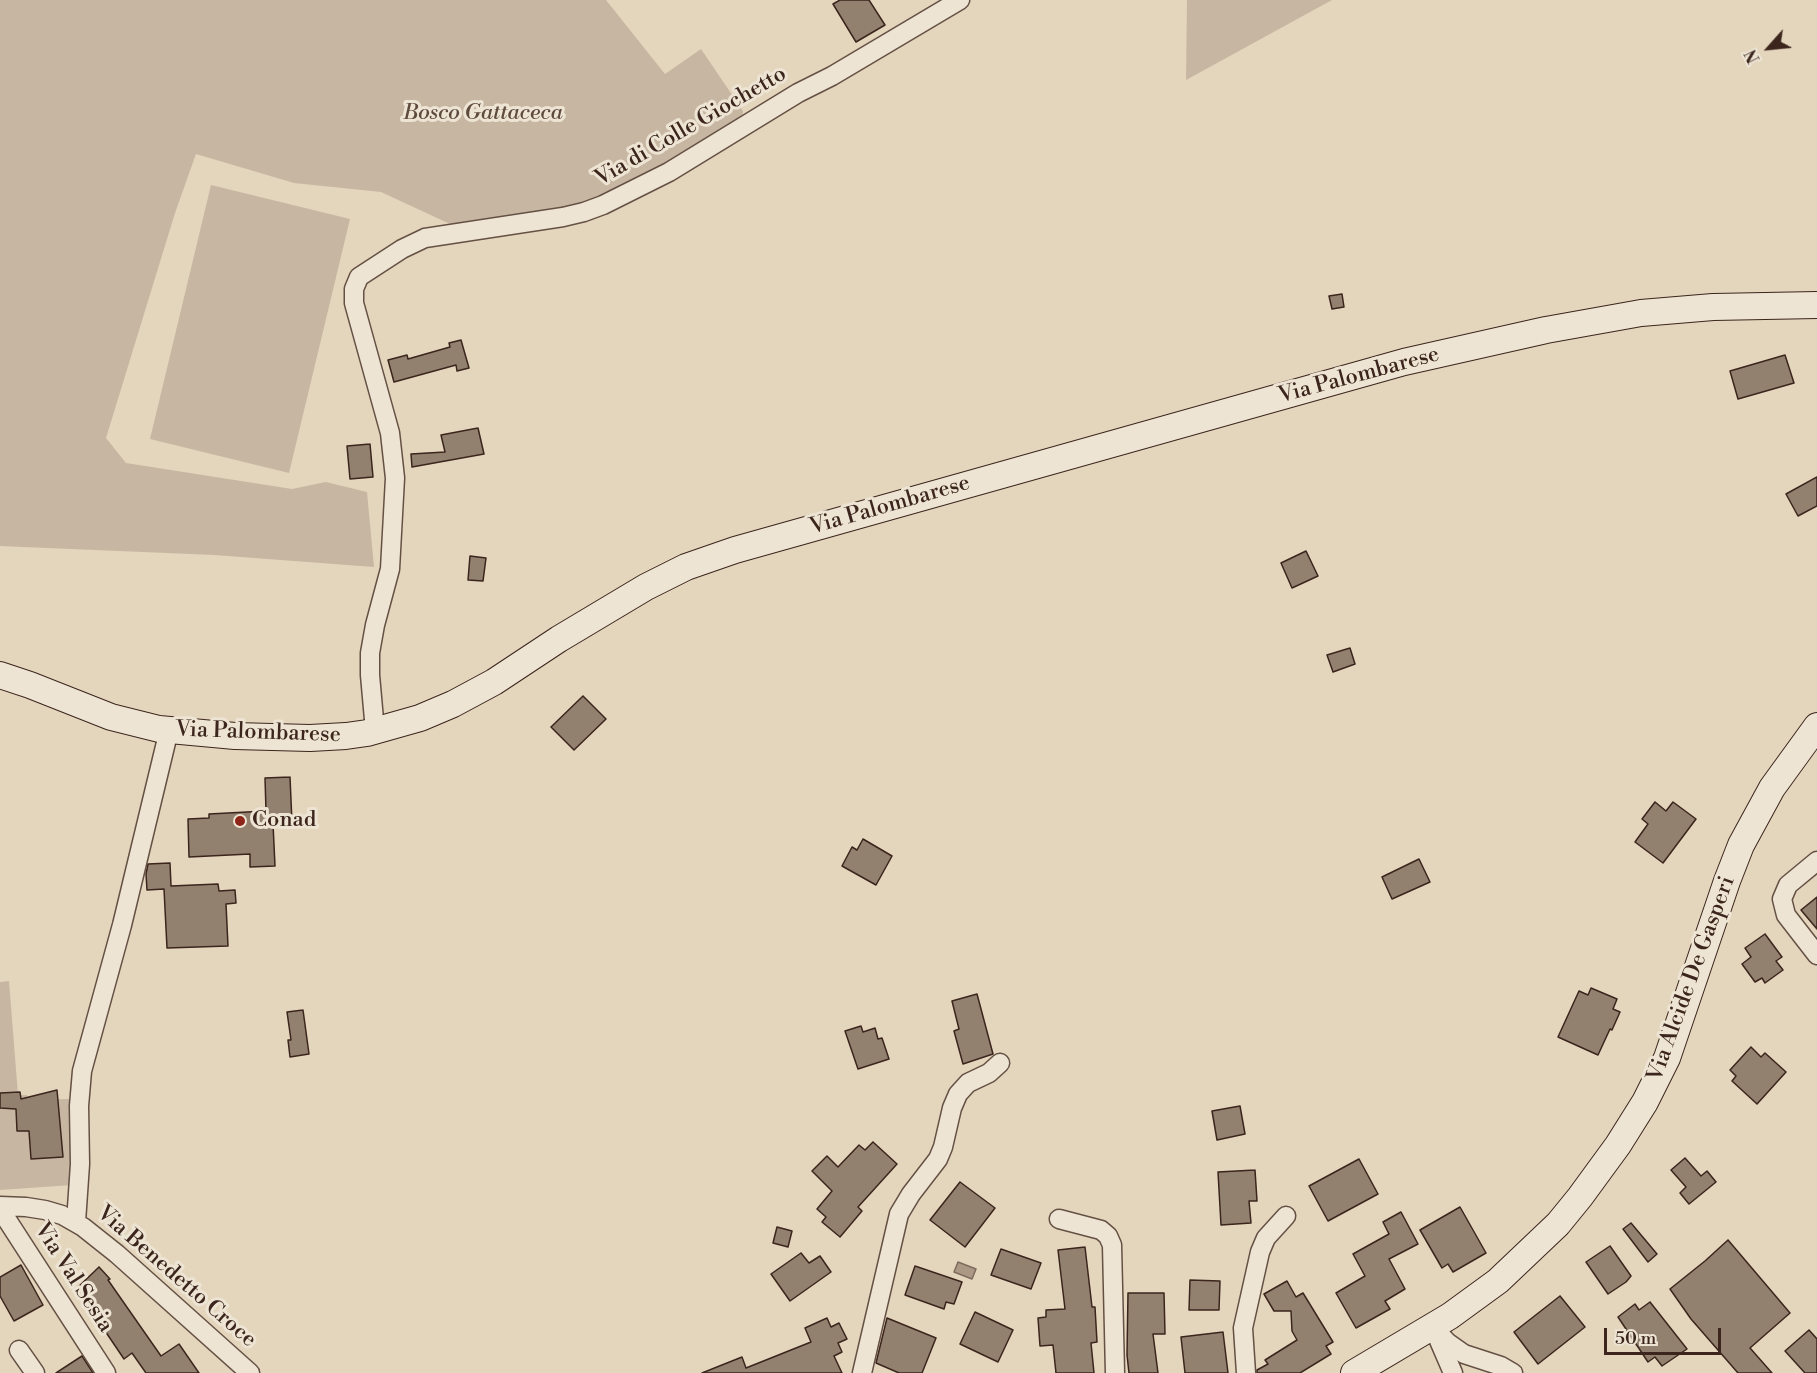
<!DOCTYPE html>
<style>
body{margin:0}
#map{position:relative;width:1817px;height:1373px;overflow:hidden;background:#e4d5bd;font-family:"Libre Bodoni",serif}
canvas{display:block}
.north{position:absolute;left:1739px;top:18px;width:60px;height:60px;-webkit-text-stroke:4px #ede4d4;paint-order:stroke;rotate:243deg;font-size:16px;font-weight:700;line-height:24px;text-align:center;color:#3b251c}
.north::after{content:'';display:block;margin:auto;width:21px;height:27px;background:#3b251c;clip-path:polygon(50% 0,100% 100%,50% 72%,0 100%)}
.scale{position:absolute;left:1604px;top:1328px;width:117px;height:27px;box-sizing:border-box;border:3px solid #3b251c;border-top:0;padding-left:8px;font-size:18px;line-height:21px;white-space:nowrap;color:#3b251c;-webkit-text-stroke:4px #ede4d4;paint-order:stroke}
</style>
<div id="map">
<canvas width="1817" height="1373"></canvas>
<div class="north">N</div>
<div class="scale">50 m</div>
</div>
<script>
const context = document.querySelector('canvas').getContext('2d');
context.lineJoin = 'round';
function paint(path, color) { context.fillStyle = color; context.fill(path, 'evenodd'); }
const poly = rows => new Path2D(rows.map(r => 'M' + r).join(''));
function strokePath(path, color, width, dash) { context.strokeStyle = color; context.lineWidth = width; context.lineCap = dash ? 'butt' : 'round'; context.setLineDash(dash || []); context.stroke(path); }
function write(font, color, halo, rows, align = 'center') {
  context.font = font + ' "Libre Bodoni",serif'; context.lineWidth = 6; context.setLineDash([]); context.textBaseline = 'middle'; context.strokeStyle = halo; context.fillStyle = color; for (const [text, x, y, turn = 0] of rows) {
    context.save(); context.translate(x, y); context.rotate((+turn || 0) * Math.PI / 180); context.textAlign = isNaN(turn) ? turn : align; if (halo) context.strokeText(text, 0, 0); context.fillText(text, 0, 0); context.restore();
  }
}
const green = poly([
 [0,0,606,0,665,74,701,49,743,111,741,129,588,216,463,230,381,192,294,183,196,154,175,213,106,438,126,463,292,489,326,482,367,492,374,567,214,555,0,546],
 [1187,0,1332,0,1186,80],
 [211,185,350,219,289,473,150,439],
 [9,981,18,1095,27,1095,28,1100,69,1099,72,1185,0,1190,0,982]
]);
const water = poly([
 [958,1262,976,1269,972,1279,954,1272,958,1262]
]);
const building = poly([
 [840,0,869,0,885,25,856,42,833,4,840,0],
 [1342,294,1344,307,1332,309,1329,296,1342,294],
 [461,340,469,368,457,371,456,365,394,382,388,360,407,355,408,359,450,347,449,343,461,340],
 [1785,355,1794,383,1738,399,1730,371,1785,355],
 [478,428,484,454,412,467,411,454,445,452,441,435,478,428],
 [370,444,373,477,350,479,347,446,370,444],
 [1817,477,1817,506,1798,516,1786,494,1817,477],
 [1306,551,1318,576,1292,588,1281,563,1306,551],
 [470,556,486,558,483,581,468,580,470,556],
 [1350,648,1355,664,1333,672,1327,655,1350,648],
 [583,696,606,719,574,750,551,727,583,696],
 [290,777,292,823,273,824,275,866,250,867,250,854,189,857,188,819,209,818,209,814,266,811,265,778,290,777],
 [1655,802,1666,811,1673,802,1696,819,1663,863,1635,842,1648,824,1642,819,1655,802],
 [863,839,892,856,876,885,842,866,852,847,857,850,863,839],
 [1419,859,1430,882,1392,899,1382,877,1419,859],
 [170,863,171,886,218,884,219,891,235,890,236,903,226,904,228,946,167,948,164,889,147,890,146,874,148,864,170,863],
 [1817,897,1817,929,1801,910,1817,897],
 [1765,934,1782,957,1776,961,1783,970,1765,983,1762,978,1755,982,1742,964,1751,957,1745,948,1765,934],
 [1591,988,1617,999,1613,1009,1620,1012,1612,1030,1610,1029,1598,1055,1558,1037,1579,991,1588,995,1591,988],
 [977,994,993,1054,963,1064,954,1031,959,1029,952,1001,977,994],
 [303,1010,309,1054,290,1057,288,1040,291,1040,287,1012,303,1010],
 [861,1026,863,1032,875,1028,878,1039,882,1038,889,1059,858,1069,845,1031,861,1026],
 [1751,1047,1761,1057,1765,1053,1786,1072,1757,1104,1732,1081,1736,1076,1730,1070,1751,1047],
 [57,1090,63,1157,31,1159,29,1131,17,1131,16,1109,0,1108,0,1093,20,1092,21,1099,57,1090],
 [1240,1106,1245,1134,1217,1140,1212,1111,1240,1106],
 [873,1142,897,1164,858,1207,862,1211,840,1237,822,1222,826,1217,817,1209,832,1191,812,1171,827,1156,838,1167,859,1145,865,1150,873,1142],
 [1685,1158,1701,1176,1707,1171,1716,1182,1689,1204,1680,1193,1686,1187,1671,1170,1685,1158],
 [1359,1159,1378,1194,1328,1221,1309,1186,1359,1159],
 [1255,1170,1257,1201,1249,1201,1251,1223,1221,1225,1218,1172,1255,1170],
 [960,1182,995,1208,965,1247,930,1220,960,1182],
 [1460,1207,1486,1253,1453,1272,1448,1264,1442,1268,1420,1230,1460,1207],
 [1401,1212,1418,1244,1389,1259,1405,1289,1385,1301,1390,1309,1356,1328,1336,1293,1365,1276,1353,1254,1389,1234,1383,1222,1401,1212],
 [1631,1223,1657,1254,1648,1262,1623,1229,1631,1223],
 [777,1227,792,1231,788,1247,773,1243,777,1227],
 [1728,1240,1790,1313,1750,1348,1772,1373,1738,1373,1691,1319,1670,1289,1705,1261,1728,1240],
 [1610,1246,1631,1276,1626,1282,1608,1294,1586,1262,1610,1246],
 [1085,1247,1092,1307,1095,1307,1097,1342,1091,1343,1094,1373,1056,1373,1053,1345,1040,1346,1038,1318,1046,1317,1046,1310,1065,1309,1058,1250,1085,1247],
 [1001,1249,1041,1263,1031,1289,991,1275,1001,1249],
 [801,1253,809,1263,820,1256,831,1272,790,1301,771,1274,801,1253],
 [21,1265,43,1305,14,1321,0,1296,0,1277,21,1265],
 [915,1266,962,1282,954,1304,946,1302,944,1309,905,1295,915,1266],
 [99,1267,110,1279,108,1280,161,1356,179,1344,199,1373,146,1373,132,1353,124,1359,95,1316,97,1314,74,1291,99,1267],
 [1190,1280,1220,1281,1219,1310,1189,1310,1190,1280],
 [1287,1281,1296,1297,1303,1293,1333,1342,1326,1346,1331,1354,1300,1373,1257,1373,1257,1370,1268,1364,1265,1360,1297,1340,1292,1331,1291,1311,1274,1311,1264,1294,1287,1281],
 [1128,1293,1164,1293,1165,1334,1153,1334,1158,1373,1129,1373,1127,1355,1128,1293],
 [1560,1296,1585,1327,1538,1364,1514,1332,1560,1296],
 [1650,1302,1687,1349,1662,1366,1655,1357,1648,1362,1618,1317,1635,1304,1639,1310,1650,1302],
 [975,1312,1013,1330,998,1362,960,1344,975,1312],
 [827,1318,831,1327,839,1323,847,1339,838,1343,842,1352,834,1356,842,1373,702,1373,742,1357,746,1368,811,1342,805,1328,827,1318],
 [887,1318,936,1338,922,1373,899,1373,876,1363,887,1318],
 [1809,1330,1817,1339,1817,1373,1805,1373,1785,1351,1809,1330],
 [1223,1332,1228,1373,1185,1373,1181,1337,1223,1332],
 [82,1356,93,1373,56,1373,82,1356]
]);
const street = poly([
 [375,731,370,675,370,653,375,625,390,569,395,478,390,433,354,303,354,289,359,277,402,249,425,238,563,217,584,212,603,205,669,172,798,93,832,76,960,0],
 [1817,861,1788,885,1782,899,1786,915,1817,955],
 [0,1206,26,1207,45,1210,62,1215,83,1227,117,1254,250,1373],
 [0,1209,106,1373],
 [1059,1219,1101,1230,1108,1236,1112,1245,1115,1373],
 [76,1222,80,1164,79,1106,82,1071,122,925,169,730],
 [1432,1326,1447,1342,1464,1354,1501,1366,1513,1373],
 [1437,1336,1453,1373],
 [19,1350,35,1373],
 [862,1373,899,1214,911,1194,938,1159,943,1147,952,1108,958,1094,968,1083,989,1073,1000,1063],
 [1246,1373,1243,1328,1260,1252,1266,1238,1286,1216]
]);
const secondary = poly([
 [0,675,30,685,111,717,159,729,235,736,310,738,346,736,367,733,420,718,453,704,494,682,559,639,646,587,686,567,735,550,1404,362,1546,330,1641,313,1713,307,1817,305],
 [1354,1373,1450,1316,1498,1281,1558,1224,1580,1197,1618,1145,1645,1102,1667,1058,1727,881,1741,845,1772,788,1817,726]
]);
const markers = [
 [240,821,6,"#8f2418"]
];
const parkNames = [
 ["Bosco Gattaceca",483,114]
];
const streetNames = [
 ["Via di Colle Giochetto",691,127,-30],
 ["Via Palombarese",1359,376,-15],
 ["Via Palombarese",890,506,-16],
 ["Via Palombarese",258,733,2],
 ["Via Alcide De Gasperi",1692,979,-70],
 ["Via Benedetto Croce",176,1277,41],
 ["Via Val Sesia",73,1278,57]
];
const poiNames = [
 ["Conad",252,821]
];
paint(green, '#c7b7a2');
paint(water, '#ab9986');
strokePath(water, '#7e6b5c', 1.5);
paint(building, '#938170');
strokePath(building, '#3b251c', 1.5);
strokePath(street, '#655144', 21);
strokePath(secondary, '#3b251c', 28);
strokePath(street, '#ede4d4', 18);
strokePath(secondary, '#ede4d4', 26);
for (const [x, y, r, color] of markers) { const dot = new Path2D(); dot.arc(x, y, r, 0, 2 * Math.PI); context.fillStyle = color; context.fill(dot); strokePath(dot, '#ede4d4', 2); }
write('italic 22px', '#5e4a3e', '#ede4d4', parkNames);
write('22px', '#3b251c', '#ede4d4', streetNames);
write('22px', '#3b251c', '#ede4d4', poiNames, 'left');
</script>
